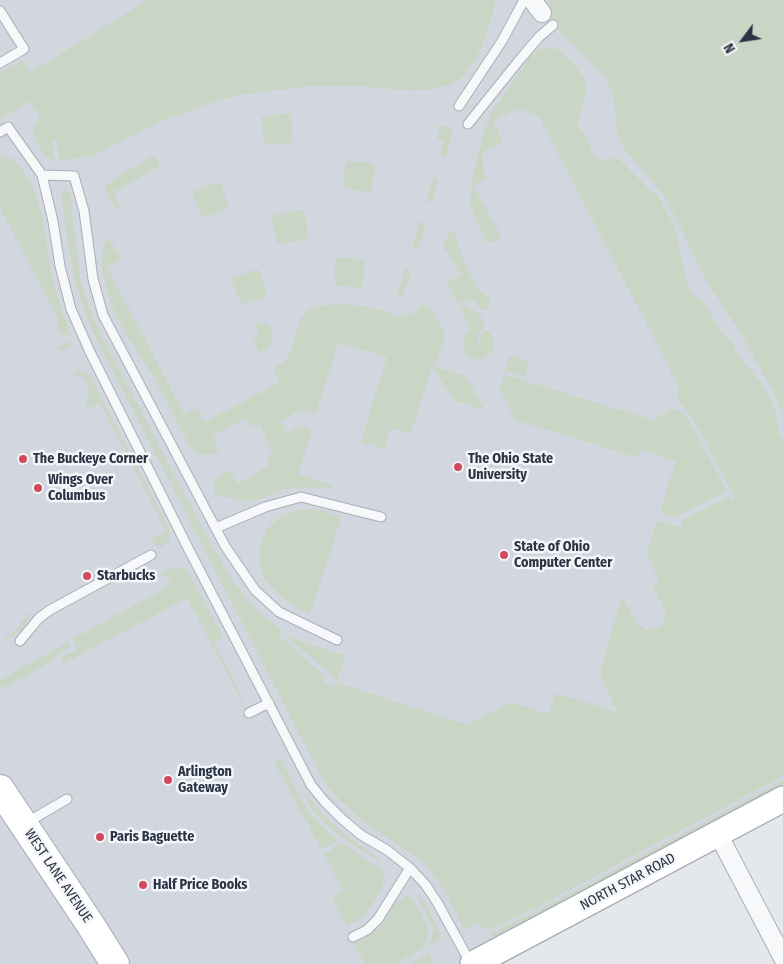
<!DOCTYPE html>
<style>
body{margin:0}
#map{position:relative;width:783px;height:964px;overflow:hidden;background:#e4e7ec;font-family:"Fira Sans Condensed",sans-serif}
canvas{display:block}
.north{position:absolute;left:718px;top:15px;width:50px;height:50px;-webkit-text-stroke:4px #f4f6f9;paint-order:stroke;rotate:239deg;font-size:14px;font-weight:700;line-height:20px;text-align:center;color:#2b3445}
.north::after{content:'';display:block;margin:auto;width:18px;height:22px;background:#2b3445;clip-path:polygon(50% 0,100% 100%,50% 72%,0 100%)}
</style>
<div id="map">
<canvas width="783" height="964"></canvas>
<div class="north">N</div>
</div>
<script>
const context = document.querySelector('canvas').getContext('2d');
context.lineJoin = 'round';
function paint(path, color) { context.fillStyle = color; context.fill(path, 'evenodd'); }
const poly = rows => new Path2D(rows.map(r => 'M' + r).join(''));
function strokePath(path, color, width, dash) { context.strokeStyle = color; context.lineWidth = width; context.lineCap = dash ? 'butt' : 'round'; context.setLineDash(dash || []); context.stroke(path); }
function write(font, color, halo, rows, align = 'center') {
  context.font = font + ' "Fira Sans Condensed",sans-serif'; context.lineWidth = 5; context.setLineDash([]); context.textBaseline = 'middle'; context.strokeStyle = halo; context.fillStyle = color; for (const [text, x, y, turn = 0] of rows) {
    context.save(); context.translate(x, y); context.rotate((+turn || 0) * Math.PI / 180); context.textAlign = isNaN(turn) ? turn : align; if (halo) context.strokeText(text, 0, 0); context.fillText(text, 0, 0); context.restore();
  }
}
const built = poly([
 [0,0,783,0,783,799,473,964,0,964]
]);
const green = poly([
 [148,0,496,0,490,23,480,51,465,75,451,84,436,88,415,91,356,86,309,86,241,95,213,102,160,122,92,156,60,161,57,140,52,141,55,161,45,156,35,140,33,132,33,126,40,118,30,101,0,119,0,73,23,60,31,72],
 [548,0,783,0,783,413,772,390,745,340,710,286,692,253,678,222,664,195,626,151,618,136,613,96,605,78,542,13,551,5],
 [547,48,557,49,575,65,583,77,587,88,577,124,588,140,591,151,602,162,610,159,618,158,649,189,658,196,676,230,685,276,689,290,694,296,702,300,722,333,730,339,736,352,758,379,771,401,776,413,779,433,783,440,783,776,539,906,494,928,488,929,476,924,464,929,444,889,430,870,418,858,360,819,340,800,328,787,321,776,93,333,80,298,75,281,70,256,61,194,63,191,67,191,71,194,71,201,81,284,93,318,186,497,227,573,246,598,261,614,282,630,279,635,323,675,325,685,332,686,338,683,468,725,511,702,549,714,555,693,617,712,600,672,622,597,637,624,647,630,662,626,666,612,652,585,660,581,646,553,657,521,681,527,683,519,729,496,731,500,735,498,699,429,687,411,677,399,678,387,664,357,539,117,519,108,493,121,502,139,502,142,499,145,487,149,484,152,482,159,486,178,484,181,473,185,502,238,491,243,489,243,486,242,470,204,472,182,476,162,481,142,490,116,512,82,531,55,538,50],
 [287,113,291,115,293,141,290,143,268,145,266,144,265,143,261,120,261,118,262,117],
 [443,125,450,128,453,133,446,156,444,157,440,154,444,141,437,138,441,126],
 [0,155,13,159,20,166,32,185,36,195,42,214,51,273,58,299,71,335,70,344,68,348,63,351,60,351,57,348,69,341,70,336,68,333,64,335,57,327,59,321,58,319,0,208],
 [153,156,159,163,159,165,158,167,114,192,119,204,118,208,115,208,105,189,105,187,113,180,142,162],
 [347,161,372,163,374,164,375,166,371,191,368,192,345,188,344,186,345,163],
 [437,177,438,181,432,202,428,203,426,200,433,178],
 [216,182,220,183,229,207,226,209,204,217,202,216,192,193,195,191],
 [302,210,305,212,308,236,306,239,280,244,277,242,272,218,274,215],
 [422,222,424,223,425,227,417,250,414,250,412,248,419,223],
 [451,230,454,232,465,263,472,278,478,289,491,300,488,309,485,310,481,309,476,302,472,300,467,300,458,304,446,281,458,278,459,276,460,273,447,251,443,249,449,232],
 [107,240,111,241,121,259,107,267,184,414,194,409,197,409,205,422,279,383,274,371,275,368,287,359,290,353,301,318,306,311,312,308,334,304,355,305,381,310,397,316,412,314,417,311,421,305,431,308,445,334,435,367,466,376,485,410,453,400,432,364,411,434,391,428,384,449,361,442,387,357,338,342,316,414,300,410,281,421,287,433,303,425,312,429,298,474,332,485,331,489,305,488,284,489,258,500,248,502,221,496,215,493,213,484,220,474,228,471,232,474,237,484,270,465,267,457,273,451,259,424,254,427,250,425,246,419,212,436,219,449,215,453,209,455,200,454,192,449,152,375,128,337,113,309,106,287,102,266,103,247],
 [337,257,364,260,365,261,362,287,359,288,338,286,336,285,335,283,335,260],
 [255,269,259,270,267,294,265,297,242,305,231,280,234,278],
 [407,269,409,269,411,273,403,296,399,297,397,294,405,270],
 [464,305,479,313,485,325,478,335,477,344,479,344,481,334,486,330,488,330,494,341,493,350,490,354,483,359,472,359,464,352,463,347,464,337,471,329,460,308],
 [257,322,270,325,271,327,272,338,270,346,261,352,259,352,252,340,260,337,255,325],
 [510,355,529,361,526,377,505,370],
 [77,371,86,372,90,375,169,529,170,536,169,540,167,543,161,547,155,545,152,541,153,539,166,531,100,403,87,409,86,406,89,386,83,376,74,375,72,383,72,376],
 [505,375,654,420,670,409,677,410,684,414,691,425,727,491,679,515,678,518,660,512,676,461,641,450,639,458,515,420,499,388],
 [303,509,322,510,341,518,310,614,294,607,278,594,265,579,259,564,260,545,268,528,282,515],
 [174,567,183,568,187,570,222,635,222,637,214,643,244,700,242,701,187,598,63,664,61,658,77,649,73,639,162,590,171,580,161,574,162,573],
 [28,613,31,615,21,631,6,640,5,637,16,630],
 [284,634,295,639,346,656,337,680],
 [68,642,71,646,56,655,54,660,4,688,1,684,0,684,0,680],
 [281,758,301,799,310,814,327,831,338,840,321,849,274,762],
 [783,780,783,784,532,919,496,937,490,934,537,911],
 [305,793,318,809,328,820,351,839,376,856,382,864,333,831,312,809,304,794],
 [342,843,385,873,382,888,368,911,364,917,347,927,332,898,343,891,324,854],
 [416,894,424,900,442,938,431,945,430,943,434,929],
 [409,895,414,901,429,930,425,944,426,947,394,964,365,964,354,943,368,936,378,929,385,920,395,903],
 [429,954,434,962,431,964,409,964]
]);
const lane = poly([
 [0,11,24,49,0,63],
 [459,106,502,41,524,0],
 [468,124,521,58,539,37,553,25],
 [0,132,8,127,42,175,53,221,60,266,71,309,90,352,187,546,311,785,324,801,342,819,361,835,387,850,410,868,425,884,437,902,471,964],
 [42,175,74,176,84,211,93,279,103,315,225,546,255,590,279,612,337,640],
 [216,528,265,507,301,497,381,517],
 [20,641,39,618,50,610,151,555],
 [249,713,269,703],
 [26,823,67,799],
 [353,937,367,930,378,919,410,868]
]);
const street = poly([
 [532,0,542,13],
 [718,834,783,958]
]);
const secondary = poly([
 [473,964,783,799]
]);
const primary = poly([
 [0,789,90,924,115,964]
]);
const markers = [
 [23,459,5,"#d1495b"],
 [458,467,5,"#d1495b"],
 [38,488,5,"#d1495b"],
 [504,555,5,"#d1495b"],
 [87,576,5,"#d1495b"],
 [168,780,5,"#d1495b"],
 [100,837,5,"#d1495b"],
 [143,885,5,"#d1495b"]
];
const poiNames = [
 ["The Buckeye Corner",33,459],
 ["The Ohio State",468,459],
 ["University",468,475],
 ["Wings Over",48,480],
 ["Columbus",48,496],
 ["State of Ohio",514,547],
 ["Computer Center",514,563],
 ["Starbucks",97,576],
 ["Arlington",178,772],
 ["Gateway",178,788],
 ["Paris Baguette",110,837],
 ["Half Price Books",153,885]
];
const streetNames = [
 ["WEST LANE AVENUE",58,876,56],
 ["NORTH STAR ROAD",628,882,-28]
];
paint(built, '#d2d6de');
paint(green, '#c9d6c5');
strokePath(lane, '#a9aeb7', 11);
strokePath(street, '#a9aeb7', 20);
strokePath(secondary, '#a9aeb7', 28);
strokePath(primary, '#a3abb8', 30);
strokePath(lane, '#f7f8fa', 9);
strokePath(street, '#f7f8fa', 18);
strokePath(secondary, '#fff', 25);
strokePath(primary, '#fff', 28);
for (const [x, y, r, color] of markers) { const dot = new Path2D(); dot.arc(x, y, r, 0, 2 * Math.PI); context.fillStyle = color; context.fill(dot); strokePath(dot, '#f4f6f9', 2); }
write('bold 14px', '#2b3445', '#f4f6f9', poiNames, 'left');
write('14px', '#2b3445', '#f4f6f9', streetNames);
</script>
